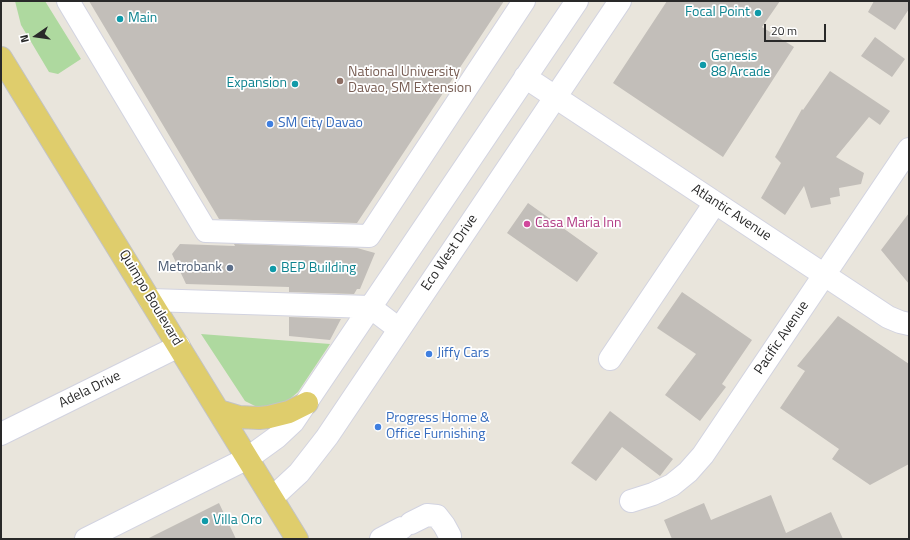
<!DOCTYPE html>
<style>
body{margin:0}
#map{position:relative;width:910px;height:540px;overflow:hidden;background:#e9e5dc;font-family:"Titillium Web",sans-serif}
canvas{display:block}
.frame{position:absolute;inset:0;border:2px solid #292929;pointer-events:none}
.north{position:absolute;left:16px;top:16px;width:40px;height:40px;-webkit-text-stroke:3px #fff;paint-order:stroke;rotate:257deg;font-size:11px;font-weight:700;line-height:16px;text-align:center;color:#292929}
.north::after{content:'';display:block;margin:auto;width:14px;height:18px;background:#292929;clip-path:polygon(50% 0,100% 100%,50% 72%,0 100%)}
.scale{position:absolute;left:764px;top:24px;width:62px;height:18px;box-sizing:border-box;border:2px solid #292929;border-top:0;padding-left:5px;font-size:12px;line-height:14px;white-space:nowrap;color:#292929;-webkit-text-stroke:3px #fff;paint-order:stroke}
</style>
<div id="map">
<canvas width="910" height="540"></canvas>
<div class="frame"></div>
<div class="north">N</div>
<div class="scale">20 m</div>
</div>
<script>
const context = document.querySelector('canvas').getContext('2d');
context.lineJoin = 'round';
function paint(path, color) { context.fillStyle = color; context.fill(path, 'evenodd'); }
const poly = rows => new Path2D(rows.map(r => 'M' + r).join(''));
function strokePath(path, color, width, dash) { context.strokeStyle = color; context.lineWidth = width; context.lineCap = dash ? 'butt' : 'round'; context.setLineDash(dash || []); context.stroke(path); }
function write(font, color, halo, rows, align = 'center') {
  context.font = font + ' "Titillium Web",sans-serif'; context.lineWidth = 3.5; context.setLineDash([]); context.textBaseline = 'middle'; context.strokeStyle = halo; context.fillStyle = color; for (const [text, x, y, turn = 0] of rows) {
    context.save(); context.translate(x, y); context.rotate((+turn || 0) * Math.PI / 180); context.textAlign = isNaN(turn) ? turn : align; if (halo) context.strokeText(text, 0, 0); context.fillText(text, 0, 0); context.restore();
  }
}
const green = poly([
 [15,1,45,1,81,59,58,74,49,72,21,25],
 [201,334,330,344,298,392,291,398,284,403,264,408,257,407,245,401]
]);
const building = poly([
 [89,1,504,1,357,223,219,219],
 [667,1,780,1,762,27,794,47,723,157,613,83],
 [874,1,909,1,909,9,895,30,868,12],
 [875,37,905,59,892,77,861,56],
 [830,71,890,111,880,125,869,117,836,157,864,173,861,184,839,188,840,196,830,198,831,204,811,208,804,186,785,215,761,198,781,163,775,157,802,109,803,110],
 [528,203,598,253,577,282,507,233],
 [909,213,909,284,881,250],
 [180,244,235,246,234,244,357,248,375,253,360,289,357,289,354,294,289,292,289,287,186,284,172,254],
 [682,292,752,340,722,384,726,387,700,421,665,395,696,354,657,328],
 [838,316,909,364,909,464,870,485,832,459,839,449,780,408,805,371,797,366],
 [289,317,341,319,330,340,289,336],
 [610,411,673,459,660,476,622,447,596,481,571,463],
 [771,495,786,533,831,512,843,539,672,539,664,520,704,503,711,520],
 [219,503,236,539,147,539]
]);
const minor = poly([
 [68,1,206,231,369,236,524,1],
 [525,77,888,317,900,322,909,324],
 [150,300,370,307,399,329],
 [610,359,715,203],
 [1,434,179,346],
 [272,498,299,473,327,437,620,1],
 [631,501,653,494,672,485,688,472,703,455,909,149],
 [411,523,427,515,437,516,444,525,450,536],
 [86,539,248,458,277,437,293,422,577,1],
 [381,539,402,528]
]);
const major = poly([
 [1,58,297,539],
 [219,411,239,417,259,418,269,417,289,412,307,403]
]);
const markers = [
 [758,13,4,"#0f9aa8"],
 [120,19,4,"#0f9aa8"],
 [703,65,4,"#0f9aa8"],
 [340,81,4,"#8d6e63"],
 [295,84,4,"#0f9aa8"],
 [270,124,4,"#3f7fe0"],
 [527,224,4,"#d1479c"],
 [230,268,4,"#5c6f8a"],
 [273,269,4,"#0f9aa8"],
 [429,354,4,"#3f7fe0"],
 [378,427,4,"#3f7fe0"],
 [205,521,4,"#0f9aa8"]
];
const cultureNames = [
 ["Focal Point",750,13,"right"],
 ["Main",128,19],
 ["Genesis",711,57],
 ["88 Arcade",711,73],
 ["Expansion",287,84,"right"],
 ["BEP Building",281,269],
 ["Villa Oro",213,521]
];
const educationNames = [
 ["National University",348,73],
 ["Davao, SM Extension",348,89]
];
const shopNames = [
 ["SM City Davao",278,124],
 ["Jiffy Cars",437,354],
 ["Progress Home &",386,419],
 ["Office Furnishing",386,435]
];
const streetNames = [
 ["Atlantic Avenue",731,213,33],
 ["Eco West Drive",450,253,-56],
 ["Quimpo Boulevard",150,298,59],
 ["Pacific Avenue",782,338,-56],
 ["Adela Drive",90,390,-26]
];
const hotelNames = [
 ["Casa Maria Inn",535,224]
];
const serviceNames = [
 ["Metrobank",222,268]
];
paint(green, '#aed99f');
paint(building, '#c2beb9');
strokePath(minor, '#d2d3e0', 24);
strokePath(major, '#c3c3c3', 24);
strokePath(minor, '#fff', 22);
strokePath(major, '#dfcd6c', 22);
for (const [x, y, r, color] of markers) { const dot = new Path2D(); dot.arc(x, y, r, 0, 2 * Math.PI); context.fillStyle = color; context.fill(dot); strokePath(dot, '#fff', 1.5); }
write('14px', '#0d838f', '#fff', cultureNames, 'left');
write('14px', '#785e54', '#fff', educationNames, 'left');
write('14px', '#366cbe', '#fff', shopNames, 'left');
write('14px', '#292929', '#fff', streetNames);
write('14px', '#b23c85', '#fff', hotelNames, 'left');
write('14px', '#4e5e75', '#fff', serviceNames, 'right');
</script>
